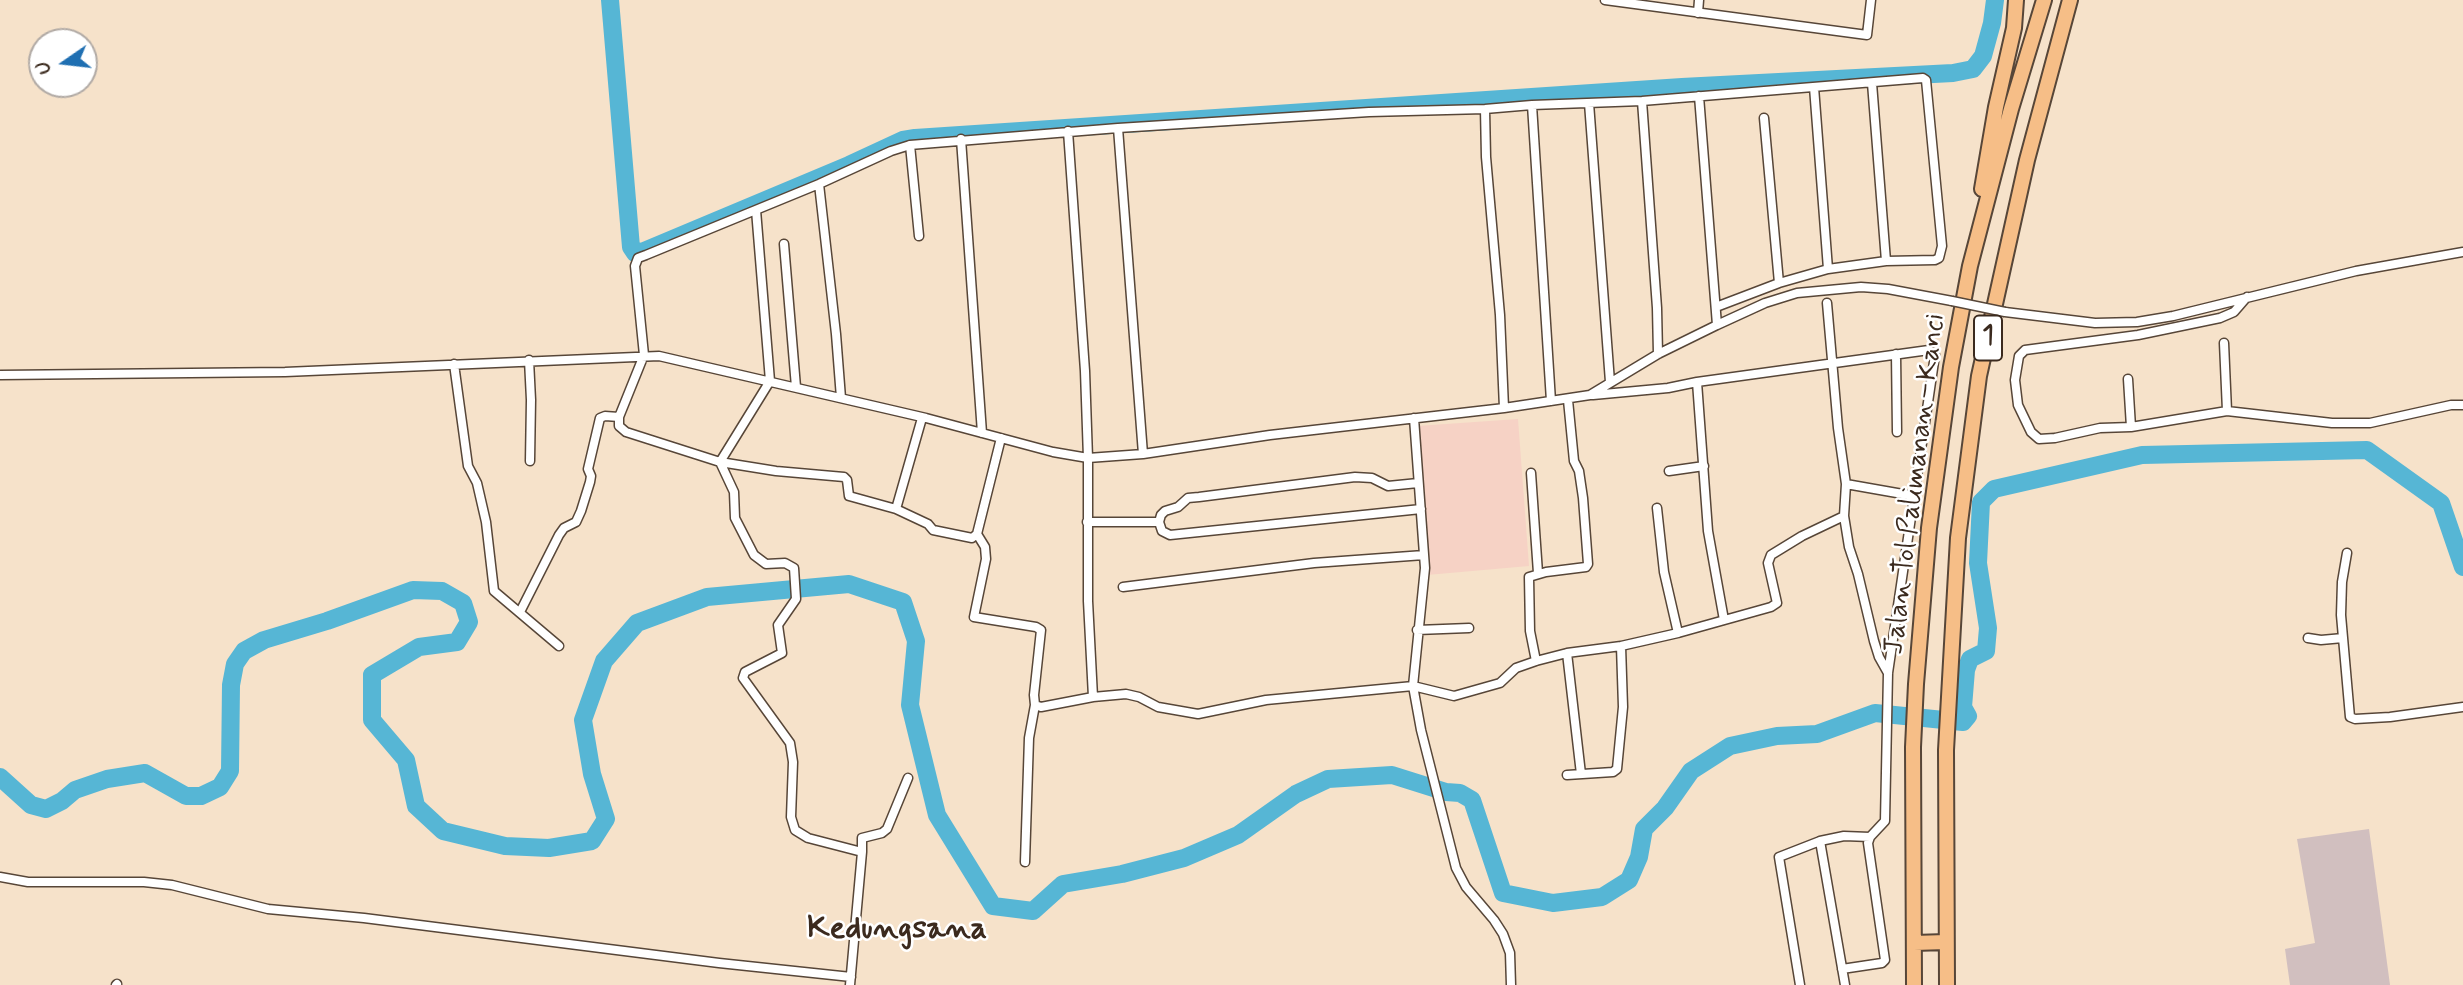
<!DOCTYPE html>
<meta charset="utf-8">
<style>
body{margin:0}
#map{position:relative;width:2463px;height:985px;overflow:hidden;background:#f6e2ca;font-family:Mynerve,sans-serif}
canvas{display:block}
.north{position:absolute;left:28px;top:28px;width:70px;height:70px;box-sizing:border-box;background:#fff;border:2px solid #b1aaa5;border-radius:50%;rotate:256deg;font-size:19px;font-weight:700;line-height:28px;text-align:center;color:#3b2a1e}
.north::after{content:'';display:block;margin:auto;width:24px;height:32px;background:#1f6fb2;clip-path:polygon(50% 0,100% 100%,50% 72%,0 100%)}
</style>
<div id="map">
<canvas width="2463" height="985"></canvas>
<div class="north">U</div>
</div>
<script>
const context = document.querySelector('canvas').getContext('2d');
context.lineJoin = 'round';
function paint(path, color) { context.fillStyle = color; context.fill(path, 'evenodd'); }
const poly = rows => new Path2D(rows.map(r => 'M' + r).join(''));
function strokePath(path, color, width, dash) { context.strokeStyle = color; context.lineWidth = width; context.lineCap = dash ? 'butt' : 'round'; context.setLineDash(dash || []); context.stroke(path); }
function write(font, color, halo, rows, align = 'center') {
  context.font = font + ' Mynerve,sans-serif'; context.lineWidth = 5; context.setLineDash([]); context.textBaseline = 'middle'; context.strokeStyle = halo; context.fillStyle = color; for (const [text, x, y, turn = 0] of rows) {
    context.save(); context.translate(x, y); context.rotate((+turn || 0) * Math.PI / 180); context.textAlign = isNaN(turn) ? turn : align; if (halo) context.strokeText(text, 0, 0); context.fillText(text, 0, 0); context.restore();
  }
}
const built = poly([
 [1518,419,1529,566,1427,575,1417,426]
]);
const industrial = poly([
 [2369,829,2390,985,2290,985,2285,949,2315,943,2297,839]
]);
const river = poly([
 [610,0,631,247,635,253,644,251,849,165,903,140,915,138,1682,87,1953,73,1973,69,1983,56,1992,23,1995,0],
 [0,777,31,805,46,809,62,801,75,790,107,779,145,773,186,796,201,796,220,787,230,771,231,685,235,664,244,651,264,640,327,621,413,590,442,591,463,603,469,622,457,642,419,647,372,675,372,720,406,760,416,806,443,831,505,846,549,848,592,841,606,819,592,774,583,720,604,661,637,623,707,597,849,584,903,602,916,641,910,705,937,815,993,906,1033,911,1063,884,1122,874,1184,858,1238,835,1296,794,1328,779,1392,775,1446,792,1460,793,1472,800,1503,893,1553,903,1602,897,1629,880,1639,857,1644,829,1665,808,1691,771,1730,746,1777,736,1817,734,1875,713,1963,722,1968,716,1963,707,1966,670,1970,659,1986,651,1988,628,1978,563,1981,502,1994,489,2142,455,2367,450,2441,503,2463,567]
]);
const minor = poly([
 [1605,0,1867,35,1871,0],
 [1698,13,1699,0],
 [1872,83,1886,261],
 [1814,87,1828,269],
 [1699,96,1717,325],
 [1642,101,1657,308,1658,354],
 [1589,103,1610,382],
 [1532,105,1551,401],
 [1485,109,1486,157,1500,315,1504,408],
 [1764,118,1779,283],
 [1118,128,1369,112,1485,109,1532,105,1642,101,1923,78,1926,80,1942,246,1939,258,1935,260,1886,261,1828,269,1779,283,1716,307],
 [1068,131,1085,371,1088,458,1088,601,1093,697],
 [961,139,982,433],
 [910,145,919,236],
 [819,184,836,334,841,398],
 [756,210,770,381,720,462,626,432,619,426,619,417,644,355,635,266,638,258,646,255,819,184,891,151,910,145,1118,128,1143,454],
 [784,244,796,387],
 [1827,303,1838,428,1846,484,1844,516,1849,547,1858,574,1874,641,1879,657,1888,673],
 [2005,312,2095,323,2137,322,2173,316,2356,271,2463,252],
 [2224,343,2227,411],
 [1896,354,1897,432],
 [529,360,531,400,530,461],
 [454,364,468,466,477,483,486,522,494,591,559,646],
 [0,375,285,372,659,356,926,418,1053,452,1088,458,1143,454,1270,435,1504,408,1590,395,1658,354,1717,325,1765,303,1797,293,1861,287,1888,289,1952,301],
 [2128,379,2131,427,2227,411,2332,423,2370,423,2451,405,2463,405],
 [1697,382,1708,531,1724,620],
 [1593,395,1668,388,1697,382,1929,350,1935,355,1888,673,1885,821,1870,837,1868,843,1885,960,1882,963,1842,969],
 [1414,418,1425,568,1413,686,1454,696,1500,683,1516,668,1536,661,1567,653,1621,646,1678,633,1771,607,1777,603,1768,563,1771,555,1802,536,1844,516],
 [2131,427,2100,428,2055,438,2039,439,2031,432,2018,405,2015,380,2019,356,2025,350,2138,335,2220,318,2234,312,2247,297],
 [1001,438,977,534,985,547,986,559,974,617,1036,627,1041,630,1034,695,1035,705,1041,707,1093,697,1126,694,1139,697,1158,707,1198,714,1266,700,1413,686,1421,730,1456,868,1466,887,1494,920,1503,934,1510,953,1511,985],
 [1669,471,1704,466],
 [1531,473,1538,573],
 [1418,483,1388,486,1372,478,1355,477,1199,497,1188,498,1178,507,1165,511,1161,515,1159,522,1162,531,1170,535,1421,509],
 [1846,484,1914,496],
 [1657,508,1664,572,1678,633],
 [896,509,922,418],
 [1087,522,1159,522],
 [2347,553,2342,582,2341,615,2350,717,2355,719,2390,717,2463,707],
 [1123,587,1314,563,1424,555],
 [520,612,559,535,564,528,576,522,581,511,590,482,591,476,588,469,600,418,605,416,619,417],
 [1417,630,1469,628],
 [2308,638,2321,640,2343,638],
 [1567,653,1581,774],
 [1536,661,1530,631,1529,577,1546,572,1586,567,1588,564,1583,498,1579,471,1574,461,1568,400],
 [1567,775,1613,772,1617,769,1623,707,1621,646],
 [862,852,862,838,882,833,887,829,908,778],
 [1025,862,1029,738,1035,705],
 [0,877,28,882,144,882,172,885,268,909,364,918,719,963,851,977],
 [116,985,117,984],
 [850,985,862,852,808,838,795,830,791,817,793,762,790,743,743,678,745,672,782,653,778,625,796,599,794,568,785,563,766,564,754,555,735,518,734,492,720,462,776,471,844,477,847,480,849,496,896,509,928,524,933,530,972,538,977,534],
 [1800,985,1779,857,1820,841],
 [1845,985,1820,841,1844,836,1870,837]
]);
const motorway = poly([
 [1982,189,1996,107,2014,28,2016,0],
 [1914,943,1946,942],
 [1914,985,1913,747,1916,684,1929,528,1951,367,1970,266,2011,109,2044,0],
 [1947,985,1946,750,1958,538,1979,376,2027,160,2070,0]
]);
const minorBridge = poly([
 [1952,301,2005,312]
]);
const shields = [
 [1988,338,28]
];
const shieldNames = [
 ["1",1988,338]
];
const streetNames = [
 ["Jalan Tol Palimanan–Kanci",1916,484,-83]
];
const quarterNames = [
 ["Kedungsana",897,930]
];
paint(built, '#f6d2c5');
paint(industrial, '#d1bfbf');
strokePath(river, '#56b6d5', 18);
strokePath(minor, '#574638', 11);
strokePath(motorway, '#574638', 18);
strokePath(minor, '#fff', 8);
strokePath(motorway, '#f6be87', 14);
strokePath(minorBridge, '#574638', 11, []);
strokePath(minorBridge, '#fff', 8);
for (const [x, y, w] of shields) { const box = new Path2D(); box.roundRect(x - w / 2, y - 22.5, w, 45, 5); context.fillStyle = '#fff'; context.fill(box); strokePath(box, '#3b2a1e', 2); }
write('bold 26px', '#3b2a1e', null, shieldNames);
write('28px', '#3b2a1e', '#fff', streetNames);
write('bold 32px', '#3b2a1e', '#fff', quarterNames);
</script>
